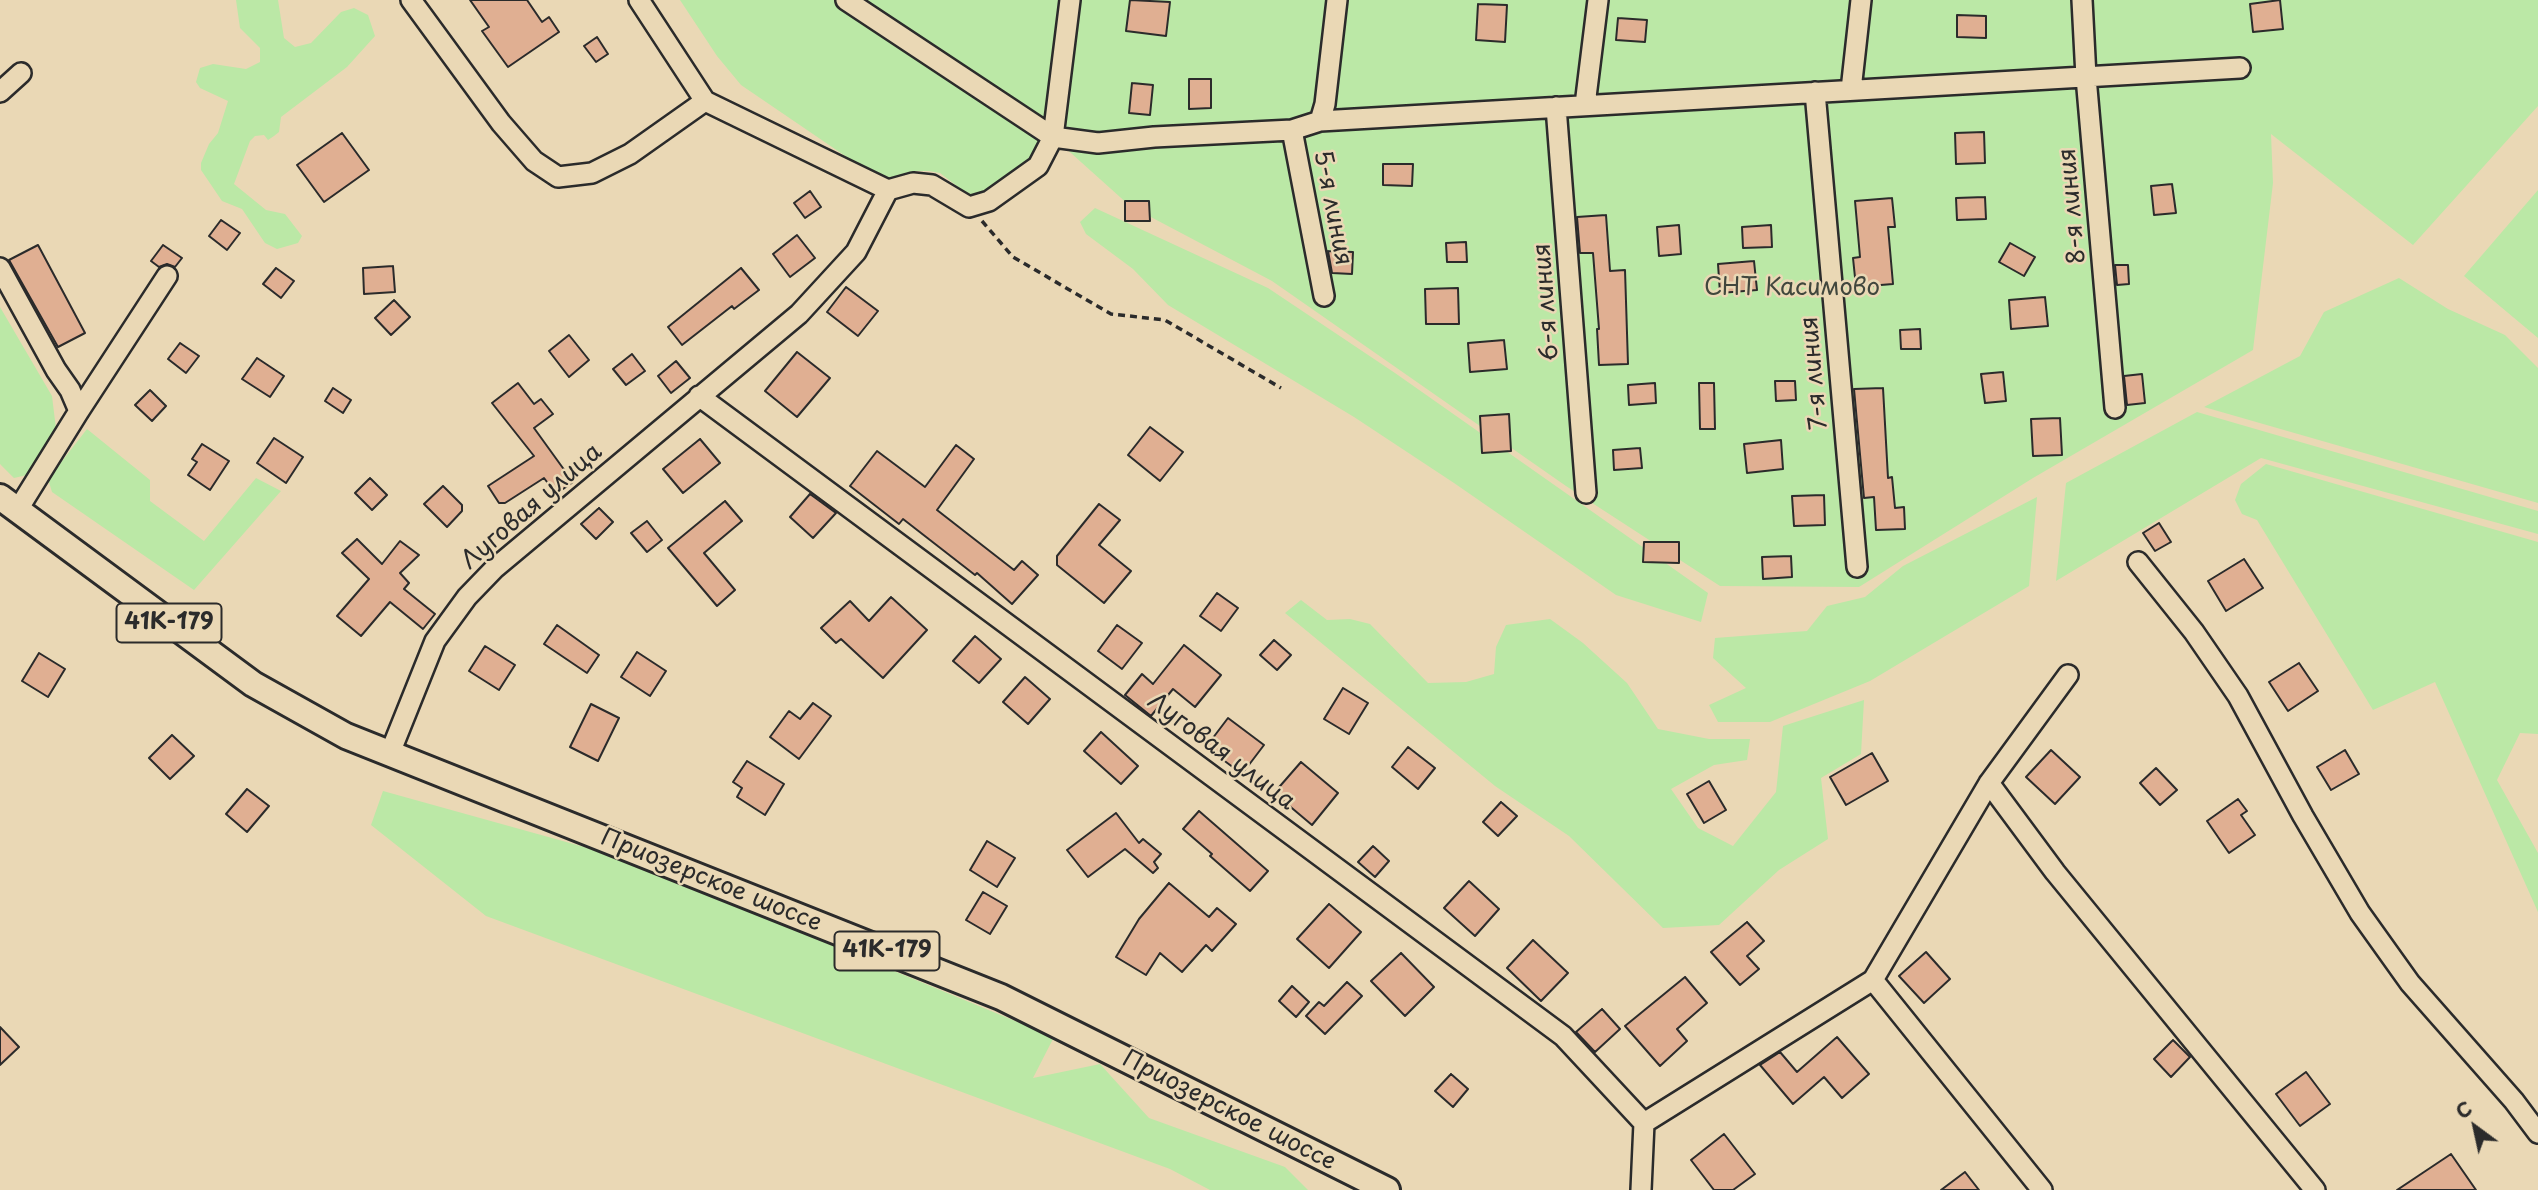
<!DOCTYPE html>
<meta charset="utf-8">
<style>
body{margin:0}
#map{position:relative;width:2538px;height:1190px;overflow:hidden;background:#ead8b5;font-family:"Playpen Sans",sans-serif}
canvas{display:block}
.north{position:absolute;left:2440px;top:1092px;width:70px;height:70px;-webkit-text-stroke:5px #ead8b5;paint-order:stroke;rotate:327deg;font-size:19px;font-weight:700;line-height:28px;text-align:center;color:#2b2b2b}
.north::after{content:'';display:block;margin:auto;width:24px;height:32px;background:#2b2b2b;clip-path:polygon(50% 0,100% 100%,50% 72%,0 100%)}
</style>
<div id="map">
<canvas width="2538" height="1190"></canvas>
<div class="north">С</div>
</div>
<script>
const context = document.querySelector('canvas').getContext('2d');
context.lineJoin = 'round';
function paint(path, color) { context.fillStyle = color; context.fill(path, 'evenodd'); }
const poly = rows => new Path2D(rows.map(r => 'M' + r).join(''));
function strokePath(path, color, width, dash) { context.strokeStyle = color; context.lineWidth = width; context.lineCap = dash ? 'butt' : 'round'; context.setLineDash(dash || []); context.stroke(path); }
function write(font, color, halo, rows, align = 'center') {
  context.font = font + ' "Playpen Sans",sans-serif'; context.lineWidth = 5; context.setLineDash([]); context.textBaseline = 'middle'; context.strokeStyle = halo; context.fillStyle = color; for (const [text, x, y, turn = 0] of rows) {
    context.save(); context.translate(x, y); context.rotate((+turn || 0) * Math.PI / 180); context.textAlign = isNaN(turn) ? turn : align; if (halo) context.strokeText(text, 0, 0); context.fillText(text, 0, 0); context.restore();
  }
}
const green = poly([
 [236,0,278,0,284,38,295,47,311,43,341,12,354,8,368,15,375,36,347,67,281,117,279,132,274,136,268,140,264,135,255,136,250,141,234,184,266,210,285,214,302,236,298,243,277,249,265,243,242,209,222,201,201,170,201,163,209,144,218,133,228,101,200,88,196,82,200,68,213,64,246,69,260,62,260,48,240,28],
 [680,0,2538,0,2538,106,2413,245,2271,134,2273,183,2253,350,2033,478,1859,587,1720,586,1566,486,1272,281,1130,206,1062,145,1032,162,988,195,971,197,940,173,929,171,915,171,896,179,879,179,741,85,717,56],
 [2538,190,2538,338,2464,276],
 [1095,208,1268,288,1395,373,1708,593,1701,622,1616,595,1454,483,1354,417,1168,305,1133,269,1086,234,1080,222],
 [2399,278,2448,309,2505,335,2538,368,2538,503,2204,407,2300,356,2324,312],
 [0,307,52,396,56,429,27,475,14,478,0,464],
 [2197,412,2538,511,2538,534,2261,458,2056,581,2066,483],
 [87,429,150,480,150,501,204,541,256,478,281,491,194,590,52,492,48,479],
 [2266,464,2538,542,2538,734,2520,733,2497,780,2538,853,2538,912,2435,682,2373,710,2257,520,2242,514,2235,500,2241,484],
 [2037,497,2029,586,1870,681,1770,722,1718,722,1709,705,1746,688,1713,658,1715,638,1807,631,1827,606,1865,597,1903,566],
 [1301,600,1327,620,1350,619,1370,624,1428,683,1466,682,1494,674,1496,647,1506,625,1550,619,1583,643,1627,683,1658,729,1709,739,1750,739,1747,760,1714,765,1671,789,1698,828,1733,846,1776,792,1783,726,1864,700,1861,754,1821,778,1828,839,1779,870,1719,925,1663,928,1569,836,1495,786,1285,613],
 [383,791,613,855,1054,1037,1033,1078,1100,1064,1149,1118,1285,1167,1308,1190,1210,1190,1170,1169,486,916,371,825]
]);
const building = poly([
 [470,0,527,0,542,22,549,17,559,32,508,67,482,31,489,27,470,0],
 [1130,0,1170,2,1166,36,1126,31,1130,0],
 [2280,0,2283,29,2253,32,2250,4,2280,0],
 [1478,4,1507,5,1505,42,1476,40,1478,4],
 [1957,15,1986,16,1986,38,1957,37,1957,15],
 [1618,18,1647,20,1645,42,1616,40,1618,18],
 [597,37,608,54,596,62,584,46,597,37],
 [1189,79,1211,79,1211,108,1189,109,1189,79],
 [1132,83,1153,85,1150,115,1129,113,1132,83],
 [1984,132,1985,163,1956,164,1955,133,1984,132],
 [342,133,369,170,324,202,297,165,342,133],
 [1383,164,1413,164,1412,186,1383,185,1383,164],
 [2172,184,2176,213,2154,215,2151,186,2172,184],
 [810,191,821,207,805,218,794,203,810,191],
 [1985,197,1986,219,1957,220,1956,198,1985,197],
 [1892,198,1895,227,1888,227,1893,284,1856,287,1853,258,1860,257,1855,201,1892,198],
 [1125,201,1149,201,1150,221,1125,221,1125,201],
 [1606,215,1610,271,1625,270,1628,364,1599,365,1597,329,1599,329,1593,253,1580,253,1577,217,1606,215],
 [221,220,240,233,227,250,209,236,221,220],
 [1679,225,1681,254,1659,256,1657,227,1679,225],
 [1771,225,1772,247,1743,248,1742,227,1771,225],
 [797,235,815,258,790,277,773,254,797,235],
 [1466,242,1467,262,1447,262,1446,243,1466,242],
 [2010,243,2035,257,2024,276,1999,262,2010,243],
 [38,245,85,333,58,347,9,260,38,245],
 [163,245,182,258,175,267,167,264,159,267,151,261,163,245],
 [1328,251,1353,252,1352,274,1332,273,1328,251],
 [1754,261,1757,290,1720,293,1718,264,1754,261],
 [2115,265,2128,265,2129,284,2117,285,2115,265],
 [393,266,395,292,364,294,363,268,393,266],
 [276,268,294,281,281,298,263,284,276,268],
 [741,268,759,290,734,309,732,306,682,345,668,327,741,268],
 [846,287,878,311,858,336,827,312,846,287],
 [1458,288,1459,324,1426,324,1425,289,1458,288],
 [2045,297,2048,326,2011,329,2009,300,2045,297],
 [394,300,410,317,391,335,375,318,394,300],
 [1920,329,1921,349,1901,349,1900,330,1920,329],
 [569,335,589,360,569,377,549,351,569,335],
 [1504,340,1507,369,1470,372,1468,343,1504,340],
 [180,343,199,356,186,373,168,359,180,343],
 [797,352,830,378,797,417,765,391,797,352],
 [632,354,645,371,626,385,613,369,632,354],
 [257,358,284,376,270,397,242,379,257,358],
 [676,361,690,378,671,393,658,376,676,361],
 [2003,372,2006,401,1985,403,1981,374,2003,372],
 [2142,374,2145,403,2127,405,2124,376,2142,374],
 [1775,381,1795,381,1796,400,1776,401,1775,381],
 [518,383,534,404,541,399,553,414,534,428,573,482,556,494,544,478,505,503,499,503,488,486,534,456,492,403,518,383],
 [1655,383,1656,403,1629,405,1628,385,1655,383],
 [1699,383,1714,383,1715,429,1700,429,1699,383],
 [333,388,351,400,343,413,325,401,333,388],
 [1883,388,1888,478,1892,477,1895,508,1904,507,1905,529,1876,530,1874,497,1864,498,1854,389,1883,388],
 [150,390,166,406,152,421,135,405,150,390],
 [1509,414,1511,451,1482,453,1480,416,1509,414],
 [2060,418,2062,455,2033,456,2031,419,2060,418],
 [1150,427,1183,452,1160,481,1128,455,1150,427],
 [274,438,303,457,286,483,257,463,274,438],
 [700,439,720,463,683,493,663,469,700,439],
 [1781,440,1783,469,1747,473,1744,444,1781,440],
 [202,444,229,461,210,490,188,475,197,462,192,459,202,444],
 [956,445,974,459,937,510,1014,570,1022,561,1038,575,1012,604,977,573,975,575,903,519,899,524,850,486,877,451,925,487,956,445],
 [1640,448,1642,468,1614,470,1613,450,1640,448],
 [370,478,387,495,372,510,355,493,370,478],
 [443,486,462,505,462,511,447,527,424,504,443,486],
 [810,494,836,513,813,538,790,517,810,494],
 [1824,495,1825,525,1794,526,1792,496,1824,495],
 [725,501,742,521,704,553,735,590,717,606,668,548,725,501],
 [1099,504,1120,520,1099,545,1131,571,1104,603,1057,565,1057,556,1099,504],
 [599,508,613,522,596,539,581,524,599,508],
 [647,521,662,540,647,552,631,533,647,521],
 [2159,523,2171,542,2155,551,2143,533,2159,523],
 [357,539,382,564,400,541,419,555,400,573,409,583,404,589,435,614,423,629,390,602,361,636,337,616,369,579,342,553,357,539],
 [1644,542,1679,542,1679,563,1643,562,1644,542],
 [1791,556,1792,577,1763,579,1762,557,1791,556],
 [2244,559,2263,588,2226,611,2208,581,2244,559],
 [1217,593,1238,608,1221,631,1200,616,1217,593],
 [891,597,927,630,883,678,841,639,836,643,821,628,850,601,869,621,891,597],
 [557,625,599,655,587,673,544,644,557,625],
 [1117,625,1142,643,1122,669,1098,651,1117,625],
 [975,636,1001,659,979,683,953,661,975,636],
 [1274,640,1291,655,1277,670,1260,655,1274,640],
 [1184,645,1221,675,1195,707,1173,689,1151,716,1125,695,1142,674,1153,684,1184,645],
 [485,646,515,665,499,690,469,671,485,646],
 [637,652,666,671,650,696,621,677,637,652],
 [39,653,65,669,48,697,22,681,39,653],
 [2299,663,2318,691,2288,711,2269,682,2299,663],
 [1025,677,1050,699,1028,724,1003,702,1025,677],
 [1343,688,1368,703,1349,734,1324,719,1343,688],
 [813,703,831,716,799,759,770,737,789,711,800,719,813,703],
 [591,704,619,718,598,761,570,747,591,704],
 [1228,718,1264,745,1242,774,1206,747,1228,718],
 [1101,732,1138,766,1121,784,1084,751,1101,732],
 [172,735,194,756,170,779,149,758,172,735],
 [1408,747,1435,768,1418,789,1392,767,1408,747],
 [2051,750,2080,777,2055,804,2026,777,2051,750],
 [2345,750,2359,774,2331,790,2317,767,2345,750],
 [1872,753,1888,781,1846,805,1830,777,1872,753],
 [747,761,784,784,765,815,737,797,742,788,733,782,747,761],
 [1301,762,1338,793,1312,825,1274,793,1301,762],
 [2156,768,2177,790,2160,805,2140,783,2156,768],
 [1709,781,1726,810,1704,823,1687,794,1709,781],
 [247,789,269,806,247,832,226,814,247,789],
 [2238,799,2247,811,2241,815,2255,835,2229,853,2207,821,2238,799],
 [1501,802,1517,816,1498,836,1483,822,1501,802],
 [1199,811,1268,871,1250,891,1210,856,1212,854,1183,829,1199,811],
 [1116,813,1139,843,1143,839,1161,854,1154,862,1158,868,1153,873,1125,849,1088,877,1067,850,1116,813],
 [987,841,1015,858,997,887,970,870,987,841],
 [1373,846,1389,861,1375,877,1358,862,1373,846],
 [1469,881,1499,909,1475,936,1444,908,1469,881],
 [1169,883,1209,917,1217,908,1236,924,1212,951,1206,945,1182,972,1160,953,1146,975,1116,957,1139,919,1169,883],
 [983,892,1007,906,990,934,966,920,983,892],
 [1329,904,1361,932,1329,968,1297,939,1329,904],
 [1747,922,1764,941,1747,956,1759,969,1740,985,1711,952,1747,922],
 [1533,940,1568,973,1541,1001,1507,968,1533,940],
 [1926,952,1950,979,1924,1003,1899,976,1926,952],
 [1401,953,1434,987,1405,1016,1371,981,1401,953],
 [1685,977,1707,1003,1677,1029,1687,1041,1660,1066,1625,1026,1685,977],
 [1347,982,1362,996,1325,1034,1306,1016,1319,1002,1324,1006,1347,982],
 [1292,986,1309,1002,1296,1017,1279,1001,1292,986],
 [1602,1009,1620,1029,1595,1052,1576,1032,1602,1009],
 [0,1027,19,1047,0,1065,0,1027],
 [1837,1037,1869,1074,1842,1098,1824,1077,1793,1104,1760,1065,1780,1052,1797,1072,1837,1037],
 [2173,1040,2190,1057,2171,1077,2154,1059,2173,1040],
 [2306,1072,2330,1104,2300,1126,2276,1094,2306,1072],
 [1451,1074,1468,1089,1453,1107,1435,1091,1451,1074],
 [1724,1134,1755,1174,1733,1190,1714,1190,1691,1160,1724,1134],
 [2451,1154,2476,1190,2397,1190,2451,1154],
 [1965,1172,1979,1190,1941,1190,1965,1172]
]);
const path = poly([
 [982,221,1013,257,1111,314,1165,320,1281,388]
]);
const minor = poly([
 [411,0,501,123,534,161,558,177,592,173,630,154,705,101],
 [639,0,705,101,888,190],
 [846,0,1053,137,1098,143,1154,137,1292,130,1320,121,2240,68],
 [2082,0,2086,77,2115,408],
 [1851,90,1861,0],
 [0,92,21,73],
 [1815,92,1857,567],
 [1585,105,1598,0],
 [1556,107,1586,493],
 [1320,121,1325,104,1337,0],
 [1292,130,1324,296],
 [888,190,913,183,932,185,969,207,989,201,1038,166,1053,137,1070,0],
 [0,268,56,370,70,390,79,411],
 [699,396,1563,1036,1644,1123,1641,1190],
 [17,511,79,411,167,276],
 [2138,562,2194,632,2238,696,2303,816,2360,913,2410,983,2514,1101,2538,1133],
 [390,753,435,641,467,597,495,568,799,314,856,252,888,190],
 [1989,783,2055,872,2315,1190],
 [1873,980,2042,1190],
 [1644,1123,1873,980,1989,783,2068,675]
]);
const major = poly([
 [0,497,253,684,346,736,1001,997,1387,1190]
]);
const shields = [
 [169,623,105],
 [887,951,105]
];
const shieldNames = [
 ["41К-179",169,623],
 ["41К-179",887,951]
];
const streetNames = [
 ["8-я линия",2073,206,-95],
 ["5-я линия",1332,208,79],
 ["6-я линия",1547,302,-94],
 ["7-я линия",1815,373,-95],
 ["Луговая улица",532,507,-41],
 ["Луговая улица",1221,752,37],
 ["Приозерское шоссе",711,881,22],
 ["Приозерское шоссе",1229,1111,27]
];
const parkNames = [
 ["СНТ Касимово",1792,288]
];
paint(green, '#bbe8a6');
paint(building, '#e0af92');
strokePath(building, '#2b2b2b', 2);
strokePath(minor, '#2b2b2b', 24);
strokePath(major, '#2b2b2b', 30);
strokePath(path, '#2b2b2b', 3.5, [7, 5]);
strokePath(minor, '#ead8b5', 19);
strokePath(major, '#ead8b5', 24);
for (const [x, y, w] of shields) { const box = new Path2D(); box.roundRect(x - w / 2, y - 19.5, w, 39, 5); context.fillStyle = '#ead8b5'; context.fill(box); strokePath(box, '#2b2b2b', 2); }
write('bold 23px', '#2b2b2b', null, shieldNames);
write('24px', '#2b2b2b', '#ead8b5', streetNames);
write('24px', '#41473d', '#ead8b5', parkNames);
</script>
